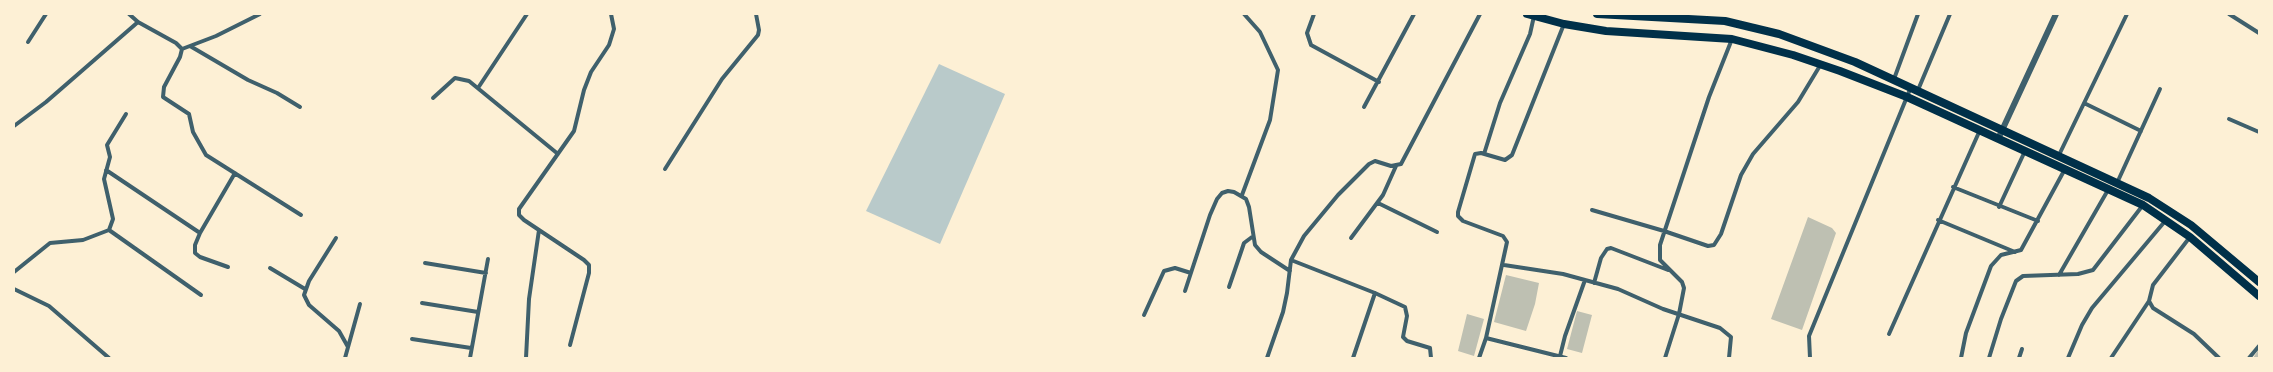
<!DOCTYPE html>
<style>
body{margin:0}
#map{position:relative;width:2273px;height:372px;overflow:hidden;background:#fdf0d5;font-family:"Source Serif 4",serif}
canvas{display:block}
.frame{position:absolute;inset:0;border:15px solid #fdf0d5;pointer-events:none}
</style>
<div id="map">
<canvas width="2273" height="372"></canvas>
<div class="frame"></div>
</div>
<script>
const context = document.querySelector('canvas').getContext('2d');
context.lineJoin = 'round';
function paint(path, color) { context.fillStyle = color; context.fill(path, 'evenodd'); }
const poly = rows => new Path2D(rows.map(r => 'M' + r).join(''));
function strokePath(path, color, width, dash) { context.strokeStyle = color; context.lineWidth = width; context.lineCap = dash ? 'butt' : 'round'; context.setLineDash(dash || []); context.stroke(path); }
const green = poly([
 [939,64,1005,94,940,244,866,211]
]);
const building = poly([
 [1808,217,1832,228,1836,233,1802,330,1771,319],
 [1506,275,1539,283,1535,304,1526,331,1494,322],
 [1577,311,1592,315,1582,353,1567,349],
 [1467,314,1484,319,1474,356,1458,351],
 [2259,349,2259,358,2253,358]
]);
const minor = poly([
 [129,14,138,22,176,43,182,49,180,57,164,87,163,97,189,114,193,132,206,155,301,215],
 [1314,14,1307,33,1311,45,1379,82],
 [2229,14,2259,33],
 [28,42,46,14],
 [190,46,248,80,277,93,300,107],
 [182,49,216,36,260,14],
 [1894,79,1918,14],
 [478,88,527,14],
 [1918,90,1950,14],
 [433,98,455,78,469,81,558,154],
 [2084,103,2141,131],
 [1364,107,1414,14],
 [2229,119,2259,132],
 [14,126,46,102,138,22],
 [1484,154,1500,103,1530,34,1534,16],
 [2059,155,2127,14],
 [665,169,722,79,758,35,759,30,756,14],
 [106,170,200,233,235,173],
 [2117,183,2160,89],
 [1953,187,2038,221],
 [1242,195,1270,120,1278,70,1260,32,1244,14],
 [1378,203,1437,232],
 [1999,207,2025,151],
 [1592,210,1664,231,1708,246,1714,245,1721,234,1741,175,1753,154,1798,102,1821,64],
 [1938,220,2015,252],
 [109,230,201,295],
 [200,233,195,245,195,253,200,257,228,267],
 [2190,237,2153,285,2149,301,2153,308,2194,334,2219,358],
 [336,238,309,281,304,295,309,305,339,331,348,347],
 [1351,238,1383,195,1396,166],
 [1291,260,1375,293,1405,307,1407,316,1403,337,1407,341,1430,348,1431,358],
 [425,263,486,273],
 [1504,265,1563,274,1618,289,1663,309,1720,328,1731,337,1729,358],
 [270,268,305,289],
 [14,272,50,243,83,240,109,230,113,219,104,179,110,157,107,145,126,114],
 [2059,275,2108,190],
 [1594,283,1601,258,1607,249,1611,248,1668,270],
 [1229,287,1242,249,1244,243,1252,237],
 [14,289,49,306,109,358],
 [1185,291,1210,215,1217,199,1222,193,1228,191,1234,192,1246,199,1249,207,1255,245,1261,252,1290,271],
 [422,303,478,312],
 [1144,315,1164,271,1175,268,1191,273],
 [1889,334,1980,130],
 [1486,338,1566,358],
 [412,339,471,348],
 [570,345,589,273,589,265,584,260,524,220,519,215,519,209,574,131,584,90,591,72,609,45,614,29,611,14],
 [1560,356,1565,336,1585,280],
 [345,358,360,304],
 [470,358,488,259],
 [526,358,529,299,539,230],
 [1267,358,1283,312,1287,293,1291,260,1304,236,1338,195,1369,164,1375,161,1391,166,1401,164,1480,14],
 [1353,358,1375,293],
 [1479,358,1486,338,1507,242,1503,236,1463,221,1458,216,1458,212,1475,154,1481,153,1505,160,1512,155,1564,24],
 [1665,358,1679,314,1684,288,1682,282,1660,260,1660,245,1709,97,1732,39],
 [1810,358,1809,336,1911,87],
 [1961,358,1966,333,1991,266,2001,255,2021,250,2065,169],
 [1989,358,2001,319,2016,281,2023,276,2078,274,2093,270,2143,205],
 [2019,358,2022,349],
 [2068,358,2082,325,2092,308,2166,220],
 [2111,358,2149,301],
 [2249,358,2259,346]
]);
const tertiary = poly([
 [1998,139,2056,14]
]);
const primary = poly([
 [1527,14,1564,24,1606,31,1732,39,1793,55,1840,71,1907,97,2143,205,2190,237,2259,296],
 [1597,14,1725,21,1779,34,1855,62,2149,198,2191,225,2259,282]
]);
paint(green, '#b9caca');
paint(building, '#bec0b2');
strokePath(minor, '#3f606c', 4);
strokePath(tertiary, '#3f606c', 6);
strokePath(primary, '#003049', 8);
</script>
